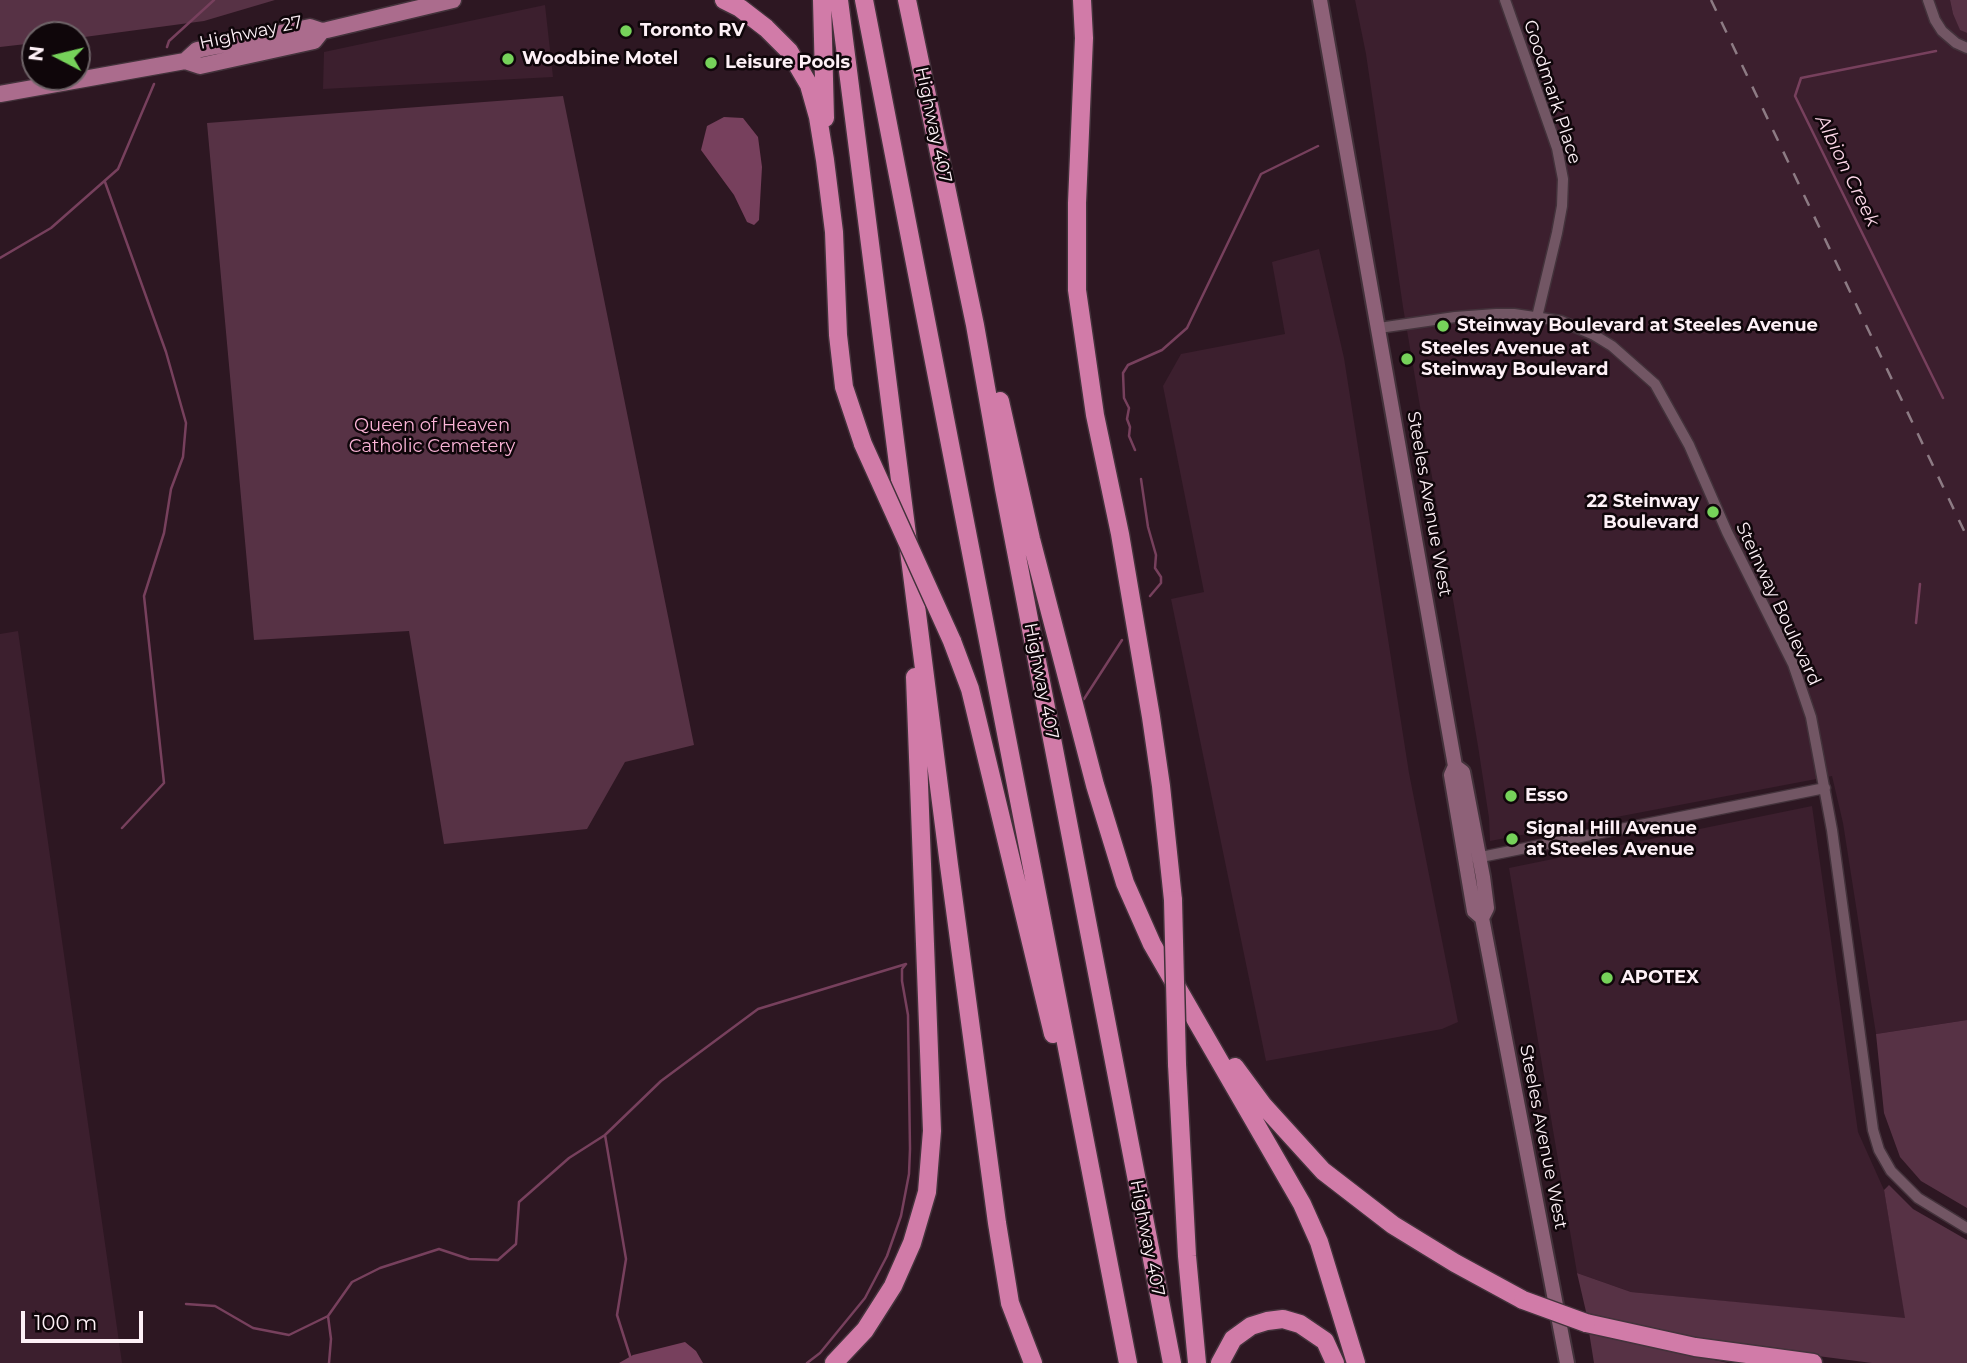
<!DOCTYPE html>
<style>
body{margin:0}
#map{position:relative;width:1967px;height:1363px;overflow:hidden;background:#2d1722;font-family:Montserrat,sans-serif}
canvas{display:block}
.north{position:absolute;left:21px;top:21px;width:70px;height:70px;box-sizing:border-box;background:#0f060a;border:2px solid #6e6468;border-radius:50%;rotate:277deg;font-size:19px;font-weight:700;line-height:28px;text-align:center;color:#fdf0f6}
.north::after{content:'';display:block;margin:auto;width:24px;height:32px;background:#76d25a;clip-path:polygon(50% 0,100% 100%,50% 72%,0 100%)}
.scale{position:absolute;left:21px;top:1311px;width:122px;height:32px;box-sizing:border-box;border:4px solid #fdf0f6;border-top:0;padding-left:9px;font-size:21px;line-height:24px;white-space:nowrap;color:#fdf0f6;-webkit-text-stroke:5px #0f060a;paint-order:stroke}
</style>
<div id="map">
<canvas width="1967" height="1363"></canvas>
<div class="north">N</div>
<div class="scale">100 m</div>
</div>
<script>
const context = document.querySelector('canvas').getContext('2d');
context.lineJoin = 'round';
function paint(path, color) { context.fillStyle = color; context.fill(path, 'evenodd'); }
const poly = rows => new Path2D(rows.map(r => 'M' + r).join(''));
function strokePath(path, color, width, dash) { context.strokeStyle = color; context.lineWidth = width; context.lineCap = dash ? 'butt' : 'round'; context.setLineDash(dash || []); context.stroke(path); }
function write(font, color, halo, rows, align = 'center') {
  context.font = font + ' Montserrat,sans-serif'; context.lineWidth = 5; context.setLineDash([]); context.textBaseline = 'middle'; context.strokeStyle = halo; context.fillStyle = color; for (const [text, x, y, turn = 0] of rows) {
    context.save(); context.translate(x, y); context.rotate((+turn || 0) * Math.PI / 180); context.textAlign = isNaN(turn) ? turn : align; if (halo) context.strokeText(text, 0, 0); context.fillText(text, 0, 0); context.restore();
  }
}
const built = poly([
 [1355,0,1950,0,1953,14,1960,29,1967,33,1967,1020,1876,1034,1843,823,1832,776,1490,841,1489,818,1478,746,1403,307,1366,54],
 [545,5,553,77,323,89,324,52],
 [1319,249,1344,358,1409,773,1458,1022,1442,1029,1266,1061,1171,599,1204,592,1163,386,1181,354,1285,334,1272,262],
 [18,631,122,1363,0,1363,0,634],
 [1812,806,1858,1132,1884,1190,1906,1319,1631,1292,1577,1273,1509,868]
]);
const green = poly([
 [0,0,275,0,204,21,77,38,77,35,35,35,35,43,0,47],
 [1950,0,1967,0,1967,33,1960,30,1953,14],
 [563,96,694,745,625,762,587,829,444,844,409,631,254,640,207,123],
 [1967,1020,1967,1208,1921,1181,1900,1157,1884,1113,1876,1034],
 [1889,1185,1913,1209,1967,1240,1967,1363,1872,1363,1693,1340,1587,1316,1577,1273,1631,1292,1905,1318,1884,1190],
 [1589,1332,1692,1355,1728,1363,1594,1363]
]);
const water = poly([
 [724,117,743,118,758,137,762,167,759,220,754,225,747,222,734,195,701,150,707,126],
 [685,1342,696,1351,703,1363,619,1363,633,1355]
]);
const stream = poly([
 [167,47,169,41,214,0],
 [1936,51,1801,78,1795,96,1943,398],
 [105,182,166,352,186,423,183,457,171,489,164,533,144,596,164,783,122,828],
 [0,258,51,228,118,169,154,84],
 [1135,450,1129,436,1130,427,1127,419,1129,408,1124,398,1123,373,1128,365,1162,350,1187,328,1261,174,1318,146],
 [1141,479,1148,527,1156,555,1155,568,1161,577,1161,583,1150,596],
 [1916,623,1920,584],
 [1084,699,1122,640],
 [605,1135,626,1259,617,1315,630,1356],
 [186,1304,215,1306,253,1328,289,1335,328,1316,352,1282,380,1268,439,1249,469,1259,498,1260,516,1244,519,1202,569,1158,605,1135,661,1081,758,1009,906,964],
 [328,1316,331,1339,329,1363],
 [807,1363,820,1353,865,1298,887,1256,901,1216,909,1174,910,1149,908,1015,902,981,902,969,906,964]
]);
const street = poly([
 [1505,0,1557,148,1563,179,1562,206,1557,233,1537,317],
 [1928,0,1935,20,1942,31,1956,43,1967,48],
 [1379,328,1455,317,1496,314,1514,314,1561,321,1594,335,1612,346,1655,384,1689,445,1727,532,1793,664,1811,717,1832,830,1873,1130,1879,1150,1891,1171,1918,1198,1967,1228],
 [1476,858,1825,788]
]);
const secondary = poly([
 [1320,0,1455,766,1451,775,1474,911,1482,918,1567,1363],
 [1455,766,1463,772,1483,877,1487,908,1482,918]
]);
const primary = poly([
 [185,61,197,50,251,39,310,27,322,31],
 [0,94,185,61,200,66,314,41,322,31,327,30,453,0]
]);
const highway = poly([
 [724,0,740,8,766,28,789,51,809,85,818,117,825,160,834,232,838,335,844,387,863,444],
 [822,0,825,118],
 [839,0,949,865,997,1223,1010,1303,1033,1363],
 [864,0,1128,1363],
 [907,0,975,325,1004,489,1172,1363],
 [1082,0,1084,38,1077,203,1077,290,1095,415,1120,534,1151,717,1161,786,1173,900],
 [1000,401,1031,539,1095,785,1125,883,1152,944,1302,1204,1319,1242,1356,1363],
 [952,641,970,689,1053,1034],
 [1177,1064,1187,1256,1197,1363],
 [1235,1067,1263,1105,1323,1171,1393,1225,1455,1263,1523,1300],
 [1586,1323,1695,1347,1813,1363],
 [834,1363,865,1330,893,1286,912,1243,927,1192,932,1131,915,677],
 [1220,1363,1233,1339,1251,1326,1267,1321,1283,1319,1300,1324,1325,1341,1335,1363]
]);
const rail = poly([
 [1711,0,1967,537]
]);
const highwayBridge = poly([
 [863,444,952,641],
 [1173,900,1177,1064],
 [1523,1300,1586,1323]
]);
const markers = [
 [626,31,7,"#76d25a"],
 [508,59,7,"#76d25a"],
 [711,63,7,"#76d25a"],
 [1443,326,7,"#76d25a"],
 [1407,359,7,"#76d25a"],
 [1713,512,7,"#76d25a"],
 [1511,796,7,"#76d25a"],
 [1512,839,7,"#76d25a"],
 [1607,978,7,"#76d25a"]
];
const poiNames = [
 ["Toronto RV",640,31],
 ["Woodbine Motel",522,59],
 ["Leisure Pools",725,63],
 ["Steinway Boulevard at Steeles Avenue",1457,326],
 ["Steeles Avenue at",1421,349],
 ["Steinway Boulevard",1421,370],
 ["22 Steinway",1699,502,"right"],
 ["Boulevard",1699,523,"right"],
 ["Esso",1525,796],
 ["Signal Hill Avenue",1526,829],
 ["at Steeles Avenue",1526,850],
 ["APOTEX",1621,978]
];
const streetNames = [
 ["Highway 27",251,33,-12],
 ["Goodmark Place",1552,92,72],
 ["Highway 407",933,125,78],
 ["Steeles Avenue West",1429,504,80],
 ["Steinway Boulevard",1778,604,65],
 ["Highway 407",1041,681,79],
 ["Steeles Avenue West",1543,1137,79],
 ["Highway 407",1147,1238,79]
];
const parkNames = [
 ["Queen of Heaven",432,426],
 ["Catholic Cemetery",432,447]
];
const waterNames = [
 ["Albion Creek",1847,171,64]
];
paint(built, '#3c1f2e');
paint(green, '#573245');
paint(water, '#77405d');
strokePath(stream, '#77405d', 2.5);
strokePath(street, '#43323b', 13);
strokePath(secondary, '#43323b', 18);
strokePath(primary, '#43323b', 19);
strokePath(highway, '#43323b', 21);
strokePath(street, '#725664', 10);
strokePath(secondary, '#8e6178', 14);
strokePath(primary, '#ab6c8d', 16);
strokePath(highway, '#d17ba8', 18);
strokePath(rail, '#8d7b84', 2.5, [12, 12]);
strokePath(highwayBridge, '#43323b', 21, []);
strokePath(highwayBridge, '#d17ba8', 18);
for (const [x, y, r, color] of markers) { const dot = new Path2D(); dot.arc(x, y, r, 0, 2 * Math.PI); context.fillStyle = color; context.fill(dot); strokePath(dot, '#0f060a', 2.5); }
write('bold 18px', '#fdf0f6', '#0f060a', poiNames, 'left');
write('18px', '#fdf0f6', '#0f060a', streetNames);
write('18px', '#fbb4d7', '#0f060a', parkNames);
write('italic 19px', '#fdd8e9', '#0f060a', waterNames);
</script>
